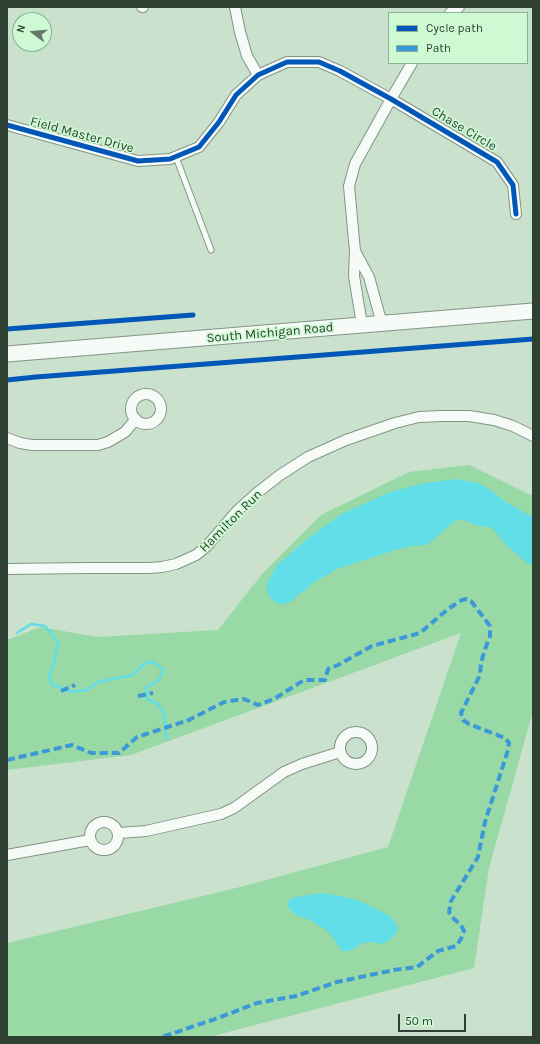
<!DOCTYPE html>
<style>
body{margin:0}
#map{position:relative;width:540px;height:1044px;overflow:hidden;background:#cae2cd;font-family:Karla,sans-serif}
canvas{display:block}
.frame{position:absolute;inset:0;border:8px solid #2e4031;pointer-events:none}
.legend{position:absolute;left:388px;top:12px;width:140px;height:52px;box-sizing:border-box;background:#cdf9d3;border:1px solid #8daf92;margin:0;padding:5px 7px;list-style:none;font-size:12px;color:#2e4031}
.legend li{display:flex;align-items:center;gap:8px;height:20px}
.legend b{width:20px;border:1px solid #8daf92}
.north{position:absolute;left:12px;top:12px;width:40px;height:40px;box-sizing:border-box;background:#cdf9d3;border:1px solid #8daf92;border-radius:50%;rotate:286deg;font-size:11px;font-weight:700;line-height:16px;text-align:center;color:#2e4031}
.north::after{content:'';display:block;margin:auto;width:14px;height:18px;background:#657968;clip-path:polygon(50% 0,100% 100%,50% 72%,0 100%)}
.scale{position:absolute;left:398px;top:1014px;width:68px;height:18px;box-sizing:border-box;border:2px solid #2e4031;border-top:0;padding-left:5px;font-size:12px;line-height:14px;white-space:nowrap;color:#2e4031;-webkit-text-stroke:3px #cdf9d3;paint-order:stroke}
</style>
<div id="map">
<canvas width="540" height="1044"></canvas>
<div class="frame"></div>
<ul class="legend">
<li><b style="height:5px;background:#0057b8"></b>Cycle path</li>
<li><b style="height:5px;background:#3c99d8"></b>Path</li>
</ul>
<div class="north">N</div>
<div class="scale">50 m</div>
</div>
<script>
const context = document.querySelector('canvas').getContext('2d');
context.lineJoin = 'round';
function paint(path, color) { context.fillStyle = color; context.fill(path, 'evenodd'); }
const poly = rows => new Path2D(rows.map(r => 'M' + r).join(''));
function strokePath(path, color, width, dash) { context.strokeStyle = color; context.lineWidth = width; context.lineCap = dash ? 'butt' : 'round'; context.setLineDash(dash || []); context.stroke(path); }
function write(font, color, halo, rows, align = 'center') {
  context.font = font + ' Karla,sans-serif'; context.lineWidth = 3.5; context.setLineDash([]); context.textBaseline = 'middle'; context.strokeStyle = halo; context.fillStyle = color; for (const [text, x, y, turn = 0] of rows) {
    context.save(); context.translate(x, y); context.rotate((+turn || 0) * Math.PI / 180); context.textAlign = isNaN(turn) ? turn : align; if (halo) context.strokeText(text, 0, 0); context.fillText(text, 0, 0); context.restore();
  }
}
const green = poly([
 [469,465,533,496,533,711,489,868,474,968,209,1037,7,1037,7,943,240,887,388,847,461,633,131,755,7,770,7,640,40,627,98,637,218,630,263,573,321,515,409,472]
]);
const water = poly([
 [456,479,478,483,492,491,507,503,533,517,533,565,528,564,504,543,494,530,489,527,478,526,469,522,461,520,456,520,427,545,411,546,395,550,337,569,311,584,305,591,299,594,292,601,282,605,277,603,272,600,267,592,267,583,277,565,307,539,340,515,390,492,425,483],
 [320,893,341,896,360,901,390,916,398,927,398,929,397,932,391,939,383,944,372,942,366,943,363,943,350,951,342,951,332,936,325,929,309,920,294,914,288,907,288,902,292,898]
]);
const stream = poly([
 [17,633,31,624,45,626,58,642,55,660,49,676,52,684,70,692,87,690,98,682,133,675,145,663,153,662,163,669,159,680,146,688,147,699,158,704,164,714,167,739]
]);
const service = poly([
 [176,157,211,250]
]);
const minor = poly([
 [142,7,143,7],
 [235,7,240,32,247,56,258,75],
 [450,13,459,7],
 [7,125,138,161,170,159,199,147,219,122,236,95,258,75,287,62,319,62,340,71,391,99,497,162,513,185,516,214],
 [355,251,354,276,362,325],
 [382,324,369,277,355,251,349,186,355,164,391,99,412,63],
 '131 409a15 15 0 1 1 30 0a15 15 0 1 1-30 0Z',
 [7,438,20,443,32,445,98,445,108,442,125,432,136,419],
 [7,569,87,568,149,568,162,567,176,564,196,555,207,546,237,511,257,493,280,475,308,457,346,440,395,423,419,417,442,416,469,416,494,420,513,426,533,436],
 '340 748a16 16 0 1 1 32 0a16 16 0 1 1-32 0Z',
 '90 836a14 14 0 1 1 28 0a14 14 0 1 1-28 0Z',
 [119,833,146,831,221,814,234,808,284,772,302,764,340,752],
 [7,855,90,840]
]);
const primary = poly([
 [7,354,533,311]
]);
const quiet = poly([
 [61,691,75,685],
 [138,696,153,693],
 [7,760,72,745,91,753,119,753,137,737,189,720,224,702,244,699,258,705,274,699,304,680,325,680,328,669,338,665,372,646,420,633,448,609,462,600,467,599,471,601,490,626,490,636,484,652,481,663,480,675,461,713,463,720,469,724,505,738,509,743,508,750,485,822,478,857,451,901,449,912,454,919,461,925,464,931,461,939,456,946,438,951,417,967,394,970,337,982,296,996,257,1003,218,1018,162,1037]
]);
const cycleway = poly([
 [7,125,138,161,170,159,199,147,219,122,236,95,258,75,287,62,319,62,340,71,391,99,497,162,513,185,516,214],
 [7,329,193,315],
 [7,380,36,377,533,339]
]);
const streetNames = [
 ["Chase Circle",464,129,31],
 ["Field Master Drive",82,135,15],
 ["South Michigan Road",270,333,-5],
 ["Hamilton Run",231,521,-45]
];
paint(green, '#98d9a5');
paint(water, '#62dee8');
strokePath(stream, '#62dee8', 2.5);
strokePath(service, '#829485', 7);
strokePath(minor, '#829485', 12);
strokePath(primary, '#829485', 17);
strokePath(service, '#f7fbf8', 5);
strokePath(minor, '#f7fbf8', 10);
strokePath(primary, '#f7fbf8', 15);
strokePath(quiet, '#3c99d8', 4, [8, 4]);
strokePath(cycleway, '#0057b8', 5);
write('13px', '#2e4031', '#cdf9d3', streetNames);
</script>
